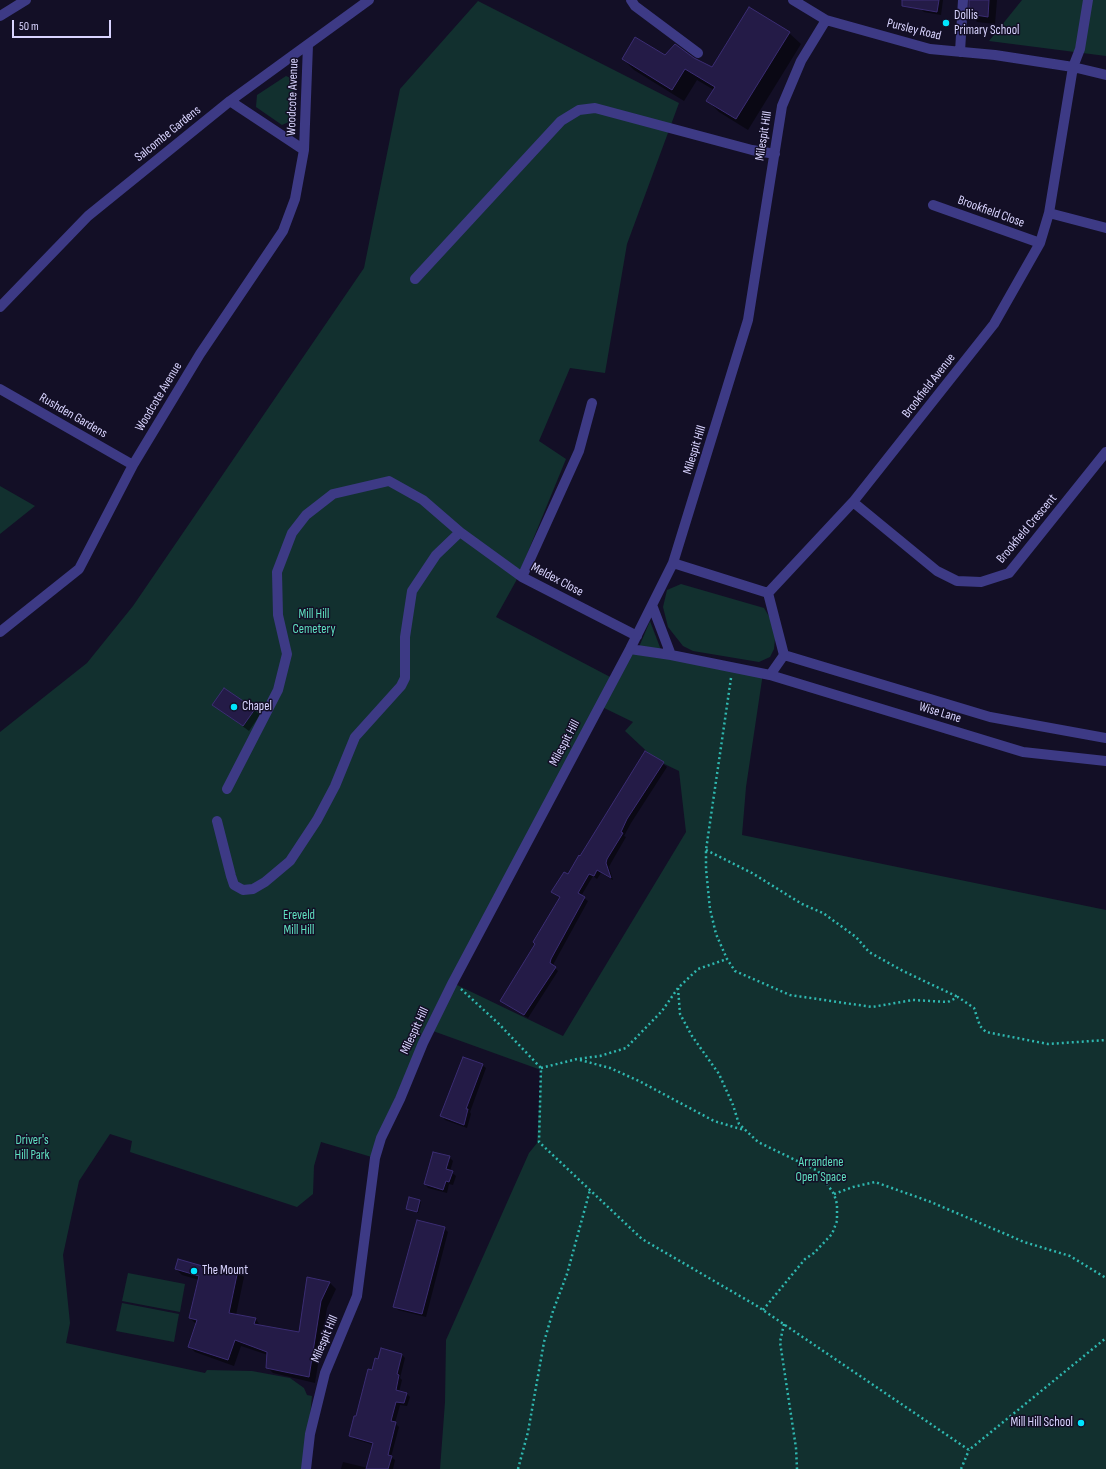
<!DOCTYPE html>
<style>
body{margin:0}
#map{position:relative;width:1106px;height:1469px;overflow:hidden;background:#130f26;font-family:"Sofia Sans Condensed",sans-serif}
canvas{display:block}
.scale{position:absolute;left:12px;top:20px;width:99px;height:18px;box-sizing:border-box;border:2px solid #d9d4ff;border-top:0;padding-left:5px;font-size:12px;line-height:14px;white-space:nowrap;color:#d9d4ff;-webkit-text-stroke:3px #130f26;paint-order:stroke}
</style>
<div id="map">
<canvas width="1106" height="1469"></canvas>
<div class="scale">50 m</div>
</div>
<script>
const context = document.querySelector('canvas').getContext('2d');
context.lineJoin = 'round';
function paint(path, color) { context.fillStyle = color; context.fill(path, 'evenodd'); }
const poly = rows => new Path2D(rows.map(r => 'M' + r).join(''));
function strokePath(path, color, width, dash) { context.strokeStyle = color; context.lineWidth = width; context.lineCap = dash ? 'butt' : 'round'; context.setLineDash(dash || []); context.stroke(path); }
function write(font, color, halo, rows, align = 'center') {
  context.font = font + ' "Sofia Sans Condensed",sans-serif'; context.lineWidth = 3; context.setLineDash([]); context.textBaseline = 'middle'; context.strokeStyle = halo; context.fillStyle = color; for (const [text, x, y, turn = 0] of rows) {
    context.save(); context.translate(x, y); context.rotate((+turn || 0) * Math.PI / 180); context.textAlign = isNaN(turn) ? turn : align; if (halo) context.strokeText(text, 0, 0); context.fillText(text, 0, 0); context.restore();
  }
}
const green = poly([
 [1022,0,1106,0,1106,56,989,41],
 [478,1,679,103,627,244,605,373,570,368,539,441,566,459,516,581,496,617,614,679,629,650,763,673,746,787,742,835,1106,910,1106,1469,440,1469,445,1402,446,1340,529,1153,537,1143,541,1070,433,1031,455,984,563,1036,686,832,679,771,656,760,625,731,633,722,600,706,453,982,375,1158,321,1142,314,1166,313,1194,297,1207,130,1152,132,1141,110,1134,79,1181,63,1255,70,1323,66,1343,205,1373,207,1370,252,1371,290,1378,304,1388,307,1395,312,1396,305,1469,0,1469,0,732,87,663,133,606,364,268,400,89],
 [286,76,295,80,293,120,282,125,256,107,257,95],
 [0,486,35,506,0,534],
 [681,584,764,608,776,628,774,649,770,657,759,662,693,651,683,646,668,627,663,607,667,590],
 [650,621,661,650,639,647],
 [128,1273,185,1284,180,1312,122,1301],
 [122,1303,179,1314,174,1342,116,1331]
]);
const shadow = poly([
 [921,0,943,0,941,15,924,12,920,8],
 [969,0,997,0,995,24,977,22,970,14],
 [789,33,801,44,748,130,719,112,707,100,714,90,697,80,684,101,634,70,623,59,665,56,694,59,712,69],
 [214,705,254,710,260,715,249,731],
 [646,752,667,767,631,823,624,836,626,837,611,863,609,867,613,880,601,873,597,879,593,876,581,896,588,901,554,963,553,966,558,971,528,1018,505,1004,560,898,552,892,568,875,581,858],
 [482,1065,486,1068,470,1112,471,1114,467,1128,445,1120,442,1116],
 [449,1157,453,1161,450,1171,456,1176,453,1185,449,1184,447,1193,428,1188,425,1184],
 [419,1201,421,1202,418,1213,408,1209],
 [444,1228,448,1232,426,1317,398,1310,395,1307],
 [176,1269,228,1274,238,1271,244,1277,236,1315,256,1319,261,1327,300,1333,308,1278,330,1283,336,1289,327,1308,315,1383,273,1373,267,1367,268,1355,241,1346,234,1366,195,1352,189,1346,197,1325,190,1318,199,1280,182,1275],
 [402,1355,405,1358,400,1378,402,1380,399,1392,406,1393,410,1397,407,1406,400,1405,395,1423,399,1427,391,1457,395,1460,393,1469,341,1469,343,1462,368,1468,374,1445,354,1439,350,1435,373,1371,379,1360]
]);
const building = poly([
 [902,0,939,0,937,12,902,6,902,0],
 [969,0,989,0,988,17,969,14,969,0],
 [749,7,790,32,736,119,706,101,715,87,685,69,672,90,622,59,635,37,665,55,675,44,694,58,712,67,749,7],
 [224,688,255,709,243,726,212,705,224,688],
 [645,751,664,762,627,819,621,832,623,833,607,859,606,863,611,878,597,870,594,876,589,874,578,893,585,897,551,959,550,963,556,967,524,1015,500,1001,535,944,533,942,560,897,551,892,564,872,568,874,579,855,580,856,645,751],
 [463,1057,483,1064,466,1109,468,1109,464,1125,440,1116,463,1057],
 [433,1152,450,1156,446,1169,453,1171,449,1182,446,1181,443,1190,424,1184,433,1152],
 [409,1197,420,1200,417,1212,406,1209,409,1197],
 [417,1220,445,1227,422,1314,393,1307,417,1220],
 [178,1259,227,1273,228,1268,238,1270,229,1313,256,1318,254,1324,299,1332,307,1277,330,1282,321,1301,309,1377,266,1368,267,1352,235,1340,228,1360,188,1347,197,1320,189,1318,199,1276,175,1269,178,1259],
 [381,1348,402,1354,397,1374,399,1375,396,1390,407,1393,404,1403,396,1402,391,1421,396,1422,388,1455,392,1456,388,1469,366,1469,373,1443,349,1436,354,1416,356,1416,368,1369,372,1370,375,1358,378,1359,381,1348]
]);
const path = poly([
 [731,678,706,850,706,869,710,909,716,934,727,959,735,971,790,995,872,1007,913,1000,948,1002,958,997,974,1008,980,1026,986,1032,1048,1044,1106,1040],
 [706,850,752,873,802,904,823,913,856,937,869,952,903,971,958,997],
 [678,988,680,1014,692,1036,719,1074,733,1105,739,1124,758,1142,818,1171,834,1194,837,1204,837,1221,832,1234,814,1253,805,1259,763,1310],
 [461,989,499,1024,541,1068,539,1142,642,1239,757,1306,969,1450,1106,1338],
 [580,1060,610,1068,639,1081,714,1121,744,1130],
 [541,1068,577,1059,600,1056,626,1048,662,1011,678,988,698,969,727,959],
 [834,1194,853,1187,875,1182,931,1202,1024,1242,1070,1256,1106,1278],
 [784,1324,780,1342,796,1448,797,1469],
 [518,1469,528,1432,544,1342,553,1311,567,1274,590,1190],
 [961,1469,969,1450]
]);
const minor = poly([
 [631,0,635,6,698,53],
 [793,0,826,20,930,49,995,55,1073,67,1106,75],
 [0,16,26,0],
 [960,52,963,0],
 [230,101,304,150],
 [933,205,1040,243],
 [1049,213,1106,228],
 [415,279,561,121,579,110,595,108,752,150,775,154],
 [0,307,88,216,230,101,369,0],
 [0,389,133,465],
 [853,502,937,571,957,581,981,582,1009,573,1106,452],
 [673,563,768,593,853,502,994,324,1040,243,1049,213,1073,67,1080,49,1088,0],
 [522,577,579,451,592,403],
 [768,593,784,655,990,717,1106,738],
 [652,605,671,655],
 [0,632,79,569,133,465,200,354,283,231,295,199,304,150,308,45],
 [630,649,671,655,770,675,1023,752,1106,761],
 [770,675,784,655],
 [227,789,278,690,287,654,278,615,277,572,292,533,306,515,333,494,389,481,423,500,460,532,522,577,637,636],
 [217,821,231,876,234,885,243,890,253,889,265,882,290,861,317,820,335,786,355,737,401,686,405,678,405,637,412,591,436,555,460,532],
 [306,1469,310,1434,325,1373,357,1296,375,1158,381,1138,400,1099,423,1043,453,982,630,649,673,563,748,320,782,106,801,61,826,20]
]);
const markers = [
 [946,23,4,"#00e5ff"],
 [234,707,4,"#00e5ff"],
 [194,1271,4,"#00e5ff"],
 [1081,1423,4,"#00e5ff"]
];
const poiNames = [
 ["Dollis",954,16],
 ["Primary School",954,31],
 ["Chapel",242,707],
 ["The Mount",202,1271],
 ["Mill Hill School",1073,1423,"right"]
];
const streetNames = [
 ["Pursley Road",914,30,14],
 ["Woodcote Avenue",293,97,-88],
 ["Salcombe Gardens",168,134,-39],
 ["Milespit Hill",764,136,-81],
 ["Brookfield Close",991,212,20],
 ["Brookfield Avenue",929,386,-52],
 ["Woodcote Avenue",159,397,-59],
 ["Rushden Gardens",73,416,30],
 ["Milespit Hill",695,450,-73],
 ["Brookfield Crescent",1027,529,-50],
 ["Meldex Close",557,580,28],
 ["Wise Lane",940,713,17],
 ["Milespit Hill",565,743,-62],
 ["Milespit Hill",415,1031,-65],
 ["Milespit Hill",325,1339,-67]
];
const parkNames = [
 ["Mill Hill",314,615],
 ["Cemetery",314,630],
 ["Ereveld",299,916],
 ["Mill Hill",299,931],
 ["Driver's",32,1141],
 ["Hill Park",32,1156],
 ["Arrandene",821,1163],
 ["Open Space",821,1178]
];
paint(green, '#12302f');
paint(shadow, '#0007');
paint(building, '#241b47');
strokePath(building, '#3b2d73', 1);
strokePath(path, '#2fb8b0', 2.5, [2, 3]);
strokePath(minor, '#3d3a85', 10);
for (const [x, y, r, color] of markers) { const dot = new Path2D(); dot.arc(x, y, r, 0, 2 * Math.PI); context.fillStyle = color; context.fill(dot); strokePath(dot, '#130f26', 1.5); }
write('13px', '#d9d4ff', '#130f26', poiNames, 'left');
write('13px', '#d9d4ff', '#130f26', streetNames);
write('13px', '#5fe0c0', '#130f26', parkNames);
</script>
